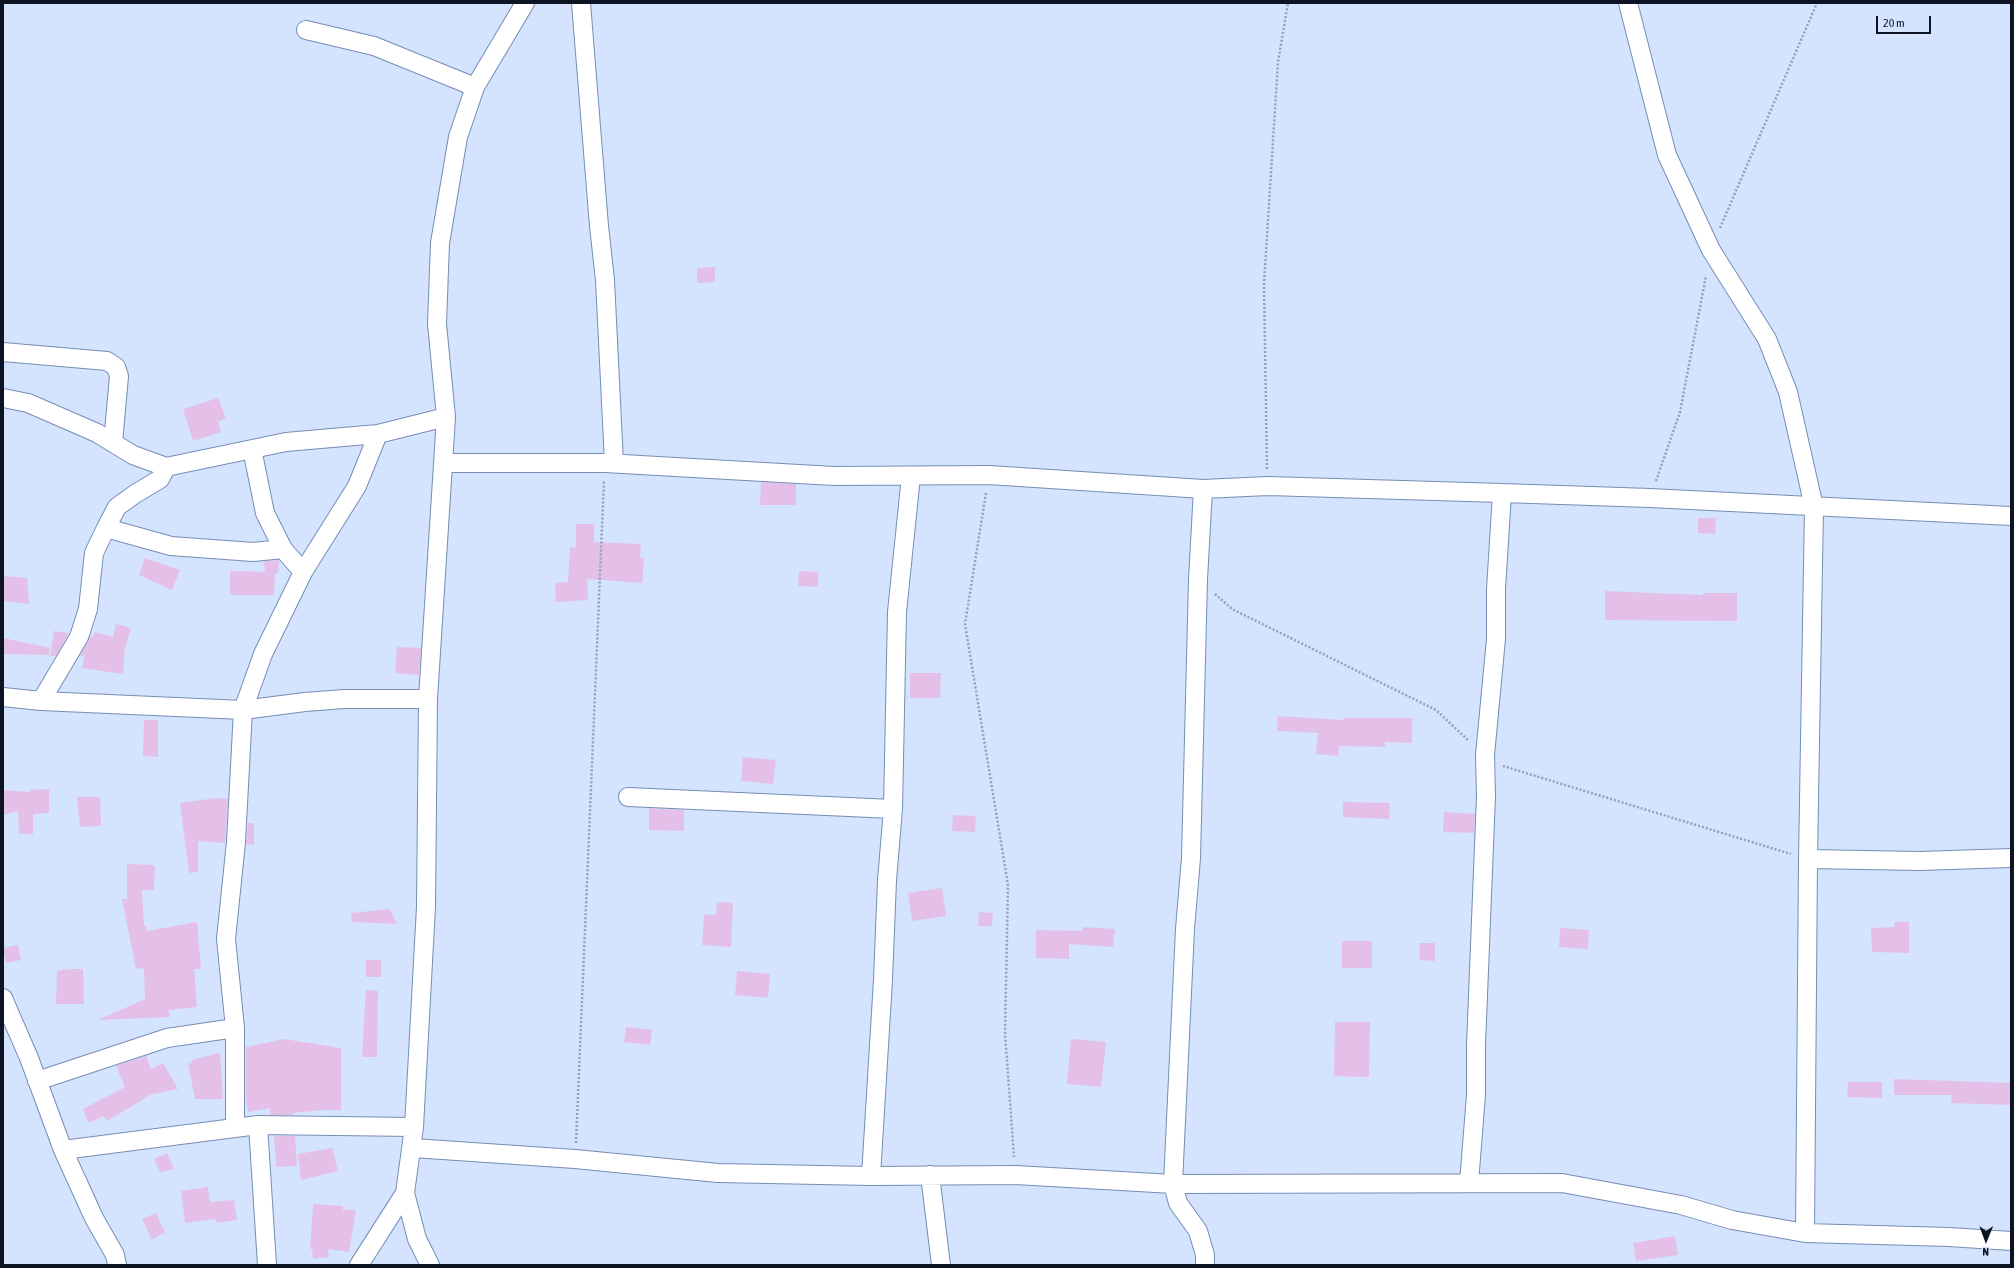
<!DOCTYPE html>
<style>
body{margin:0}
#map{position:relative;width:2014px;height:1268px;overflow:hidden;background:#d4e3fe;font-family:"Asap Condensed",sans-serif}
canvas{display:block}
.frame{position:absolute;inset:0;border:4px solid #0c1424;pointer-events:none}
.north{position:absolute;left:1966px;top:1220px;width:40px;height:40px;-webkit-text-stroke:3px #d4e3fe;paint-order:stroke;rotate:181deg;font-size:11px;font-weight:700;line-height:16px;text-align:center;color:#0c1424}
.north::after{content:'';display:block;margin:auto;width:14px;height:18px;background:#0c1424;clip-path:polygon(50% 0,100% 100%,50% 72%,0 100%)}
.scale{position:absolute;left:1876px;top:16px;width:55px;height:18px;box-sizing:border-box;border:2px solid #0c1424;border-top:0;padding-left:5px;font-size:12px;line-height:14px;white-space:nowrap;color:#0c1424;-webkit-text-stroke:3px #d4e3fe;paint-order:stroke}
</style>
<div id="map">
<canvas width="2014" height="1268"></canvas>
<div class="frame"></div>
<div class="north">N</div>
<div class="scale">20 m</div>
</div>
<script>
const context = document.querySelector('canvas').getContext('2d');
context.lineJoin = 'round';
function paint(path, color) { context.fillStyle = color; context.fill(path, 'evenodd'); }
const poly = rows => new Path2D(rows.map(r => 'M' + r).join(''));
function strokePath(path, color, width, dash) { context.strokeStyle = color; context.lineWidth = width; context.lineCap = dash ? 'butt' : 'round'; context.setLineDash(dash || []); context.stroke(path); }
const building = poly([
 [715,267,715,282,697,283,697,268],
 [218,398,226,418,218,422,221,432,193,441,183,409],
 [761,482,796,484,796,505,760,505],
 [1698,518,1716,518,1715,534,1698,533],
 [576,524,594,524,594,542,641,544,640,558,644,558,642,583,587,579,588,600,556,602,555,583,568,582,570,547,576,548],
 [145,558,180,570,172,590,139,575],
 [279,560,278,573,275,573,274,595,230,595,230,571,265,572,264,561],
 [799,571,818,572,818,587,798,586],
 [3,576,27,578,29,604,3,601],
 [1605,591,1703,595,1703,593,1737,593,1737,621,1605,620],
 [116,624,131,628,125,648,123,674,82,668,84,656,80,656,90,636,93,637,95,632,113,637],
 [54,631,69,633,56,656,50,656],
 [3,638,50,648,49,655,3,654],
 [397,647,421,648,419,675,395,673],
 [910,673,941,673,940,698,910,698],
 [1278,716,1344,720,1344,718,1412,718,1412,743,1385,742,1385,747,1339,746,1338,756,1316,754,1318,733,1277,731],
 [144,720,158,720,158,757,143,756],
 [743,757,776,760,773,784,741,781],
 [49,789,49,813,33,814,33,834,19,834,18,811,3,815,3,790,30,792,30,790],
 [77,797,100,797,101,826,80,827],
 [216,798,228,799,225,843,198,841,198,872,189,873,180,803],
 [1343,802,1390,803,1389,819,1343,817],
 [649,808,684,810,684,831,649,830],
 [1444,812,1475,814,1474,833,1443,832],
 [953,815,976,816,975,832,952,831],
 [248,823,254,823,254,845,246,844],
 [127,864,155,865,154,890,142,890,144,926,146,925,147,931,197,922,201,969,194,969,197,1007,168,1010,170,1017,98,1020,145,999,144,968,136,969,122,899,127,899],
 [942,888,946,916,912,921,908,893],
 [717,902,733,903,731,947,702,945,704,914,716,915],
 [390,909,397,924,352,922,351,913],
 [979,912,993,913,992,926,978,926],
 [1895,922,1909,922,1909,953,1872,952,1871,928,1894,927],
 [1083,927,1115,929,1113,947,1069,944,1069,959,1036,958,1036,930,1082,931],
 [1560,928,1589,930,1588,949,1559,947],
 [1342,941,1372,941,1372,968,1342,968],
 [1419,943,1435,943,1435,961,1420,960],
 [18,945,21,960,6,963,3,948],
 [366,960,381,960,381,977,366,977],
 [71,969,83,969,84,1004,56,1004,57,971],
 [737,971,770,974,768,998,735,995],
 [366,990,378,991,377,1057,362,1057],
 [1335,1022,1370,1022,1369,1077,1334,1076],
 [626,1027,652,1030,650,1045,624,1042],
 [284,1039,341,1048,341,1110,322,1110,293,1113,293,1115,270,1115,270,1108,248,1112,246,1099,246,1047],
 [1071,1039,1106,1042,1101,1087,1067,1084],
 [220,1053,223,1099,195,1099,188,1063,192,1063,191,1060],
 [146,1056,151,1069,163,1063,178,1089,152,1094,107,1121,104,1116,88,1123,83,1109,125,1087,116,1066],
 [1894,1079,2011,1083,2011,1105,1951,1103,1952,1095,1894,1095],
 [1848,1082,1882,1082,1882,1098,1847,1097],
 [274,1136,295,1136,297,1166,276,1167],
 [332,1148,338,1171,301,1180,298,1154],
 [167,1153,174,1169,160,1172,154,1159],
 [208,1187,210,1202,234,1200,237,1220,217,1223,216,1219,185,1223,181,1191],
 [313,1204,343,1206,343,1210,356,1210,349,1252,328,1249,329,1257,313,1259,312,1249,310,1249],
 [156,1213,165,1232,152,1240,142,1219],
 [1675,1236,1678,1255,1636,1261,1633,1243]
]);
const path = poly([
 [1720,228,1817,3],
 [1267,469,1264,284,1278,62,1288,3],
 [1656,481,1680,412,1706,276],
 [986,493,965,624,1008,885,1005,1033,1014,1157],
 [1215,594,1232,609,1436,710,1469,741],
 [1503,766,1791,854],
 [576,1143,604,480]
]);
const street = poly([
 [581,3,599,226,605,280,614,463],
 [1628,3,1667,155,1711,250,1767,339,1788,392,1814,507,1808,859,1805,1233],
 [306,30,374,46,475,87],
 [3,352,107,361,116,367,119,376,113,443],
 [3,398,28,403,97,433,133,455,166,467],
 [252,449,265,513,283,549,303,572],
 [445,463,605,463,834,476,989,475,1203,489,1268,486,1502,493,1650,498,2011,516],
 [1203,489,1198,579,1191,858,1185,929,1173,1184,1178,1203,1198,1231,1205,1255,1205,1265],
 [106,528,171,546,253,552,283,549],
 [3,697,41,701,79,637,88,609,94,553,106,528,117,507,135,494,160,479,166,467,286,442,378,434,446,417],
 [41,701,243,710,263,654,303,572,357,486,378,434],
 [628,797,893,809],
 [1808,859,1920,861,2011,858],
 [3,998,29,1058,63,1150,94,1218,115,1255,117,1265],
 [37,1081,167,1038,235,1028],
 [258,1125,267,1265],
 [235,1127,235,1028,226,939,236,842,243,710,305,702,344,699,428,699],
 [413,1148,575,1159,718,1173,871,1176,1016,1175,1173,1184,1562,1183,1681,1205,1732,1220,1805,1233,1949,1237,2011,1241],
 [63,1150,258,1125,414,1127],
 [930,1175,941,1265],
 [871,1176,883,980,887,880,893,809,897,612,911,476],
 [1469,1183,1476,1095,1476,1045,1486,796,1485,755,1496,639,1496,589,1502,493],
 [359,1265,405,1193],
 [430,1265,417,1239,405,1193,414,1127,426,907,428,699,446,417,437,324,440,243,458,137,475,87,525,3]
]);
paint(building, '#e4c0e9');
strokePath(street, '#768db6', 20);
strokePath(path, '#93a0b7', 2.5, [2, 2]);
strokePath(street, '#fff', 18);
</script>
